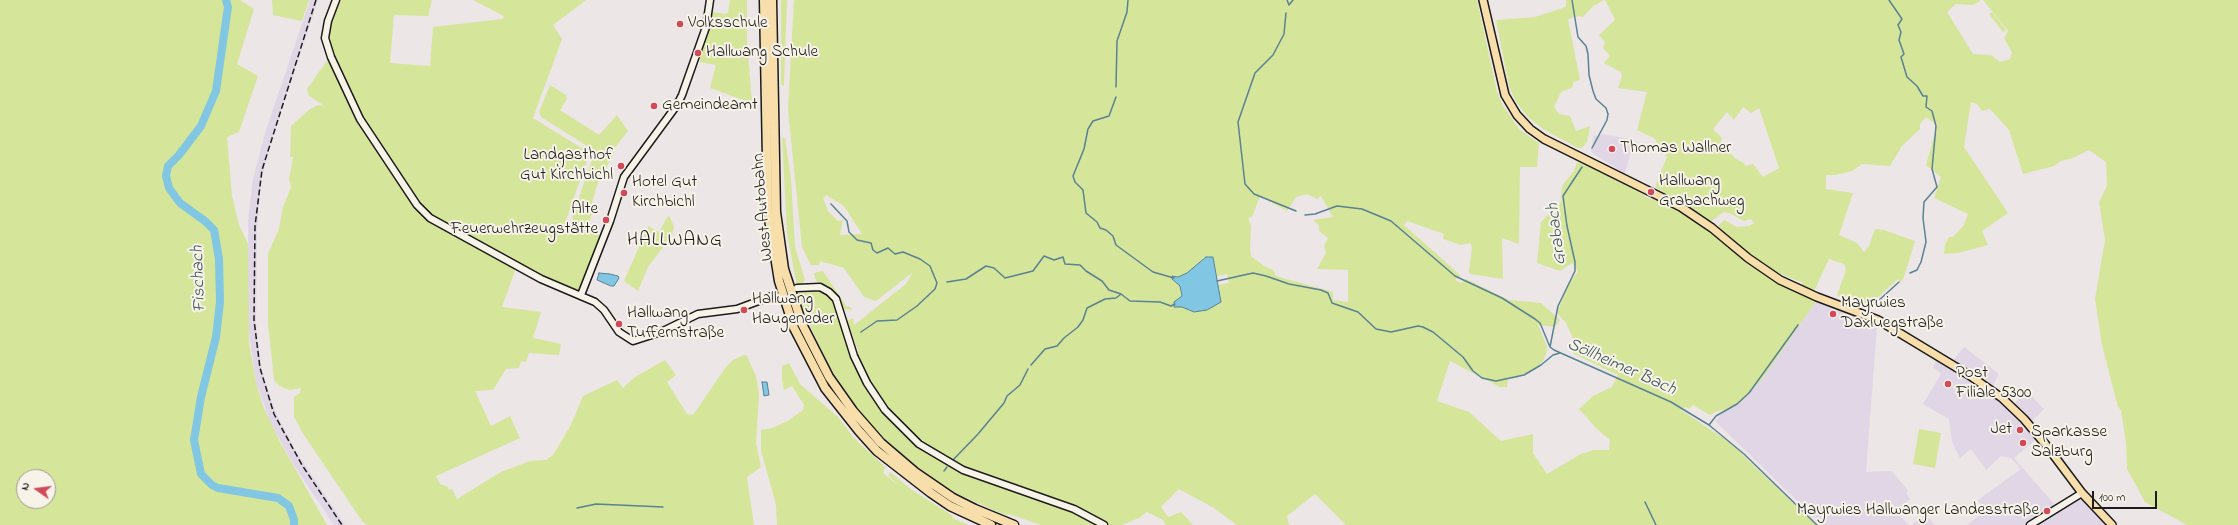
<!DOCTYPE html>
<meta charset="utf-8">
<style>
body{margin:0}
#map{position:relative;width:2238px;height:525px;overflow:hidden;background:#ede6e7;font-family:"Indie Flower",sans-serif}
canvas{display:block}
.north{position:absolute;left:16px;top:469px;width:40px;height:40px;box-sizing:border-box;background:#f7f3e8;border:1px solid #9f9d96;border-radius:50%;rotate:284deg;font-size:11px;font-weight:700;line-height:16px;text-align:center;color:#1c1c1c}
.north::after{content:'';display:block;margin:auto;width:14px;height:18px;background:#d1495b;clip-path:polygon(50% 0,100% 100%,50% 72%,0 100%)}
.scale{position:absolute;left:2092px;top:491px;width:65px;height:18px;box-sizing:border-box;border:2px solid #1c1c1c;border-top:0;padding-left:5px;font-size:12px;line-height:14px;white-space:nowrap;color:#1c1c1c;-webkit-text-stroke:3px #f7f3e8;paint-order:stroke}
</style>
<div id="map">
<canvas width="2238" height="525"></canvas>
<div class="north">N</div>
<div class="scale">100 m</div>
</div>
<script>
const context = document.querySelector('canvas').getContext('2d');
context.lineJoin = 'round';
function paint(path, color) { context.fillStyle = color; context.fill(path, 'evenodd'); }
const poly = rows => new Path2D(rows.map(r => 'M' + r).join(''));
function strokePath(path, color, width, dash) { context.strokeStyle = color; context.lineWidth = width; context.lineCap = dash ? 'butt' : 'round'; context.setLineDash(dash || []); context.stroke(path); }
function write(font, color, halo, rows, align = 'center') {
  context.font = font + ' "Indie Flower",sans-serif'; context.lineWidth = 4; context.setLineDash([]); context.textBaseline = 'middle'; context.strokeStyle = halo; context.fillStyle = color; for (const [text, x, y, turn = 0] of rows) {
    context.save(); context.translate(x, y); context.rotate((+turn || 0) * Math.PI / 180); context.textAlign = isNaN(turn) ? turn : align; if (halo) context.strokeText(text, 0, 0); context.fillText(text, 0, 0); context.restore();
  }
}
const built = poly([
 [310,0,318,0,273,135,261,181,257,231,256,324,262,371,275,411,297,453,345,525,334,525,293,464,270,422,256,382,248,327,248,220,253,179,265,133],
 [1602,134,1634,140,1625,174,1591,152,1594,135,1599,136],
 [1817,300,1877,326,1866,472,1892,471,1908,491,1906,493,1910,499,1895,511,1909,525,1822,525,1715,421,1725,410,1741,402,1763,378],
 [1964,347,1999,374,1992,387,2013,407,2025,389,2044,409,2031,422,2041,435,2014,458,2055,505,2076,493,2106,525,1967,525,1985,511,1978,500,2021,469,2011,458,2001,456,1986,470,1971,449,1960,458,1952,442,1949,419,1923,404,1941,374,1933,367,1937,359,1951,363],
 [1926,515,1935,525,1911,525]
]);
const green = poly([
 [0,0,240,0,254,9,237,64,258,76,239,132,227,137,232,196,239,225,248,244,249,343,256,382,263,406,280,442,327,525,0,525],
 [24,477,48,477,48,501,24,501],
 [272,0,309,0,302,21,273,15],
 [341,0,432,0,428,16,394,15,390,63,430,66,433,27,503,19,504,16,473,0,586,0,553,25,562,39,533,118,588,152,589,155,565,223,601,236,583,284,579,289,573,290,541,277,517,265,502,307,541,312,533,338,561,344,559,355,529,353,526,362,521,361,519,368,506,369,493,390,475,391,491,426,510,416,520,438,436,476,440,484,448,487,449,490,452,489,457,499,501,472,530,461,546,460,553,455,571,425,583,396,617,380,623,388,635,377,665,360,676,375,667,382,687,414,693,415,726,367,733,360,744,355,747,356,756,376,759,394,756,443,761,467,747,477,754,525,367,525,362,521,304,435,294,417,294,397,300,393,301,388,290,390,284,388,278,385,274,380,268,322,268,254,279,229,283,207,291,187,289,180,293,157,290,157,291,126,310,109,318,105,325,106,309,96,307,89,326,62,333,57,329,31],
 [730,0,747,0,747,40,752,103,710,88,716,65,700,62,700,52,709,11,724,14,728,13],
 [781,0,787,0,784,86,781,85],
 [794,0,1477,0,1497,92,1503,106,1520,130,1539,143,1537,167,1520,167,1519,244,1502,238,1503,279,1470,274,1469,271,1472,247,1470,243,1461,245,1443,239,1444,234,1407,221,1404,225,1461,276,1455,280,1461,283,1466,279,1509,300,1541,303,1560,320,1555,327,1538,325,1547,346,1546,354,1543,361,1537,367,1517,378,1508,379,1507,387,1500,387,1450,361,1437,401,1469,412,1501,441,1533,434,1533,453,1547,474,1581,454,1594,450,1609,450,1610,440,1597,429,1579,409,1593,396,1612,387,1618,375,1574,354,1575,347,1572,336,1566,323,1557,313,1568,285,1578,271,1572,263,1560,271,1537,263,1541,222,1561,202,1562,186,1574,171,1577,162,1587,165,1636,190,1648,198,1665,202,1701,223,1747,260,1817,300,1763,378,1741,402,1725,410,1718,411,1710,415,1693,405,1689,409,1685,407,1681,410,1729,442,1816,525,1346,525,1315,494,1287,516,1289,525,1237,525,1214,508,1179,489,1161,507,1168,517,1181,512,1193,525,1166,525,1163,520,1147,512,1139,518,1122,525,1041,525,1009,514,1007,515,998,512,960,495,935,480,911,462,889,443,857,409,827,364,799,300,796,291,812,288,824,291,834,300,850,351,859,353,847,321,853,318,854,325,906,284,913,272,876,301,864,297,844,268,820,261,819,265,811,265,802,247,788,110],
 [1307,194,1317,199,1321,196,1333,217,1313,220,1319,225,1319,231,1328,238,1324,246,1326,253,1317,269,1348,270,1348,302,1333,300,1333,292,1276,276,1273,270,1264,266,1251,256,1250,248,1251,226,1248,218,1252,217,1260,196,1287,211,1296,197],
 [826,195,844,206,862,234,840,235,843,220,838,221,828,211,823,198],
 [1206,257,1213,257,1217,276,1227,274,1229,283,1219,285,1221,302,1194,312,1182,307,1180,286,1172,279,1187,273],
 [1566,0,1604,0,1593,6,1583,17,1579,16,1568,19,1580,80,1573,82,1573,87,1561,92,1554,107,1559,114,1570,116,1576,131,1590,126,1587,142,1582,148,1578,148,1543,129,1528,117,1516,102,1509,86,1496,20,1535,17,1566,7],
 [1605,0,1981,0,1973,5,1956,4,1947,12,1973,54,1991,55,2000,62,2010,59,2012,53,2004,38,2008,31,1983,0,2238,0,2238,525,2187,525,2145,502,2127,469,2126,443,2121,410,2118,407,2102,345,2095,299,2105,240,2099,202,2107,186,2106,162,2089,150,2073,158,2061,161,2054,166,2023,174,2009,130,1990,109,1982,111,1977,104,1971,102,1964,147,2008,213,1982,231,1988,245,1958,253,1944,254,1945,245,1949,237,1953,237,1964,225,1968,214,1934,198,1941,177,1926,165,1937,125,1926,117,1920,124,1920,129,1902,146,1890,166,1862,164,1852,171,1836,175,1826,175,1826,189,1853,193,1839,235,1857,243,1864,252,1869,246,1875,229,1884,230,1915,241,1903,280,1901,282,1898,279,1875,300,1868,303,1857,304,1837,295,1846,270,1844,264,1829,259,1814,291,1801,286,1803,283,1769,269,1760,263,1719,228,1719,225,1724,220,1737,227,1749,226,1754,223,1751,219,1744,221,1729,213,1724,212,1710,222,1655,187,1667,157,1654,138,1637,130,1647,92,1618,88,1622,76,1621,72,1604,63,1610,56,1603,48,1605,42,1599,35,1615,20],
 [1743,107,1751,113,1759,108,1779,168,1763,177,1753,164,1745,166,1744,163,1736,159,1729,152,1730,147,1721,142,1722,138,1713,129,1727,112,1734,120],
 [1992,12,2006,30,2003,32,1989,14],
 [550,85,566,95,567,99,560,110,599,135,617,115,628,131,613,150,614,153,605,170,601,172,589,213,592,214,589,224,586,226,574,221,572,218,595,151,541,117,539,112],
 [782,138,785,138,791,179,795,247,805,280,802,284,797,286,787,233],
 [668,216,670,217,674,227,672,235,648,267,638,291,624,281,648,226,659,232],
 [823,271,847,307,849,306,852,309,851,310,843,309,838,297,830,289,816,281,814,273],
 [789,363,800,384,838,417,854,438,885,467,883,473,898,485,888,475,890,472,912,490,953,516,952,518,969,525,777,525,776,505,761,450,761,430,772,428,788,421,803,410,804,405,792,386,784,390,782,380,782,366],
 [1919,429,1941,433,1935,468,1913,464]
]);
const water = poly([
 [1206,257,1213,257,1221,302,1207,310,1194,312,1182,307,1174,307,1174,302,1182,296,1180,286,1172,279,1172,276,1178,277,1187,273,1206,257],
 [599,273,610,274,618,276,619,278,614,286,611,286,597,280,599,273],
 [762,382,767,382,769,395,764,396,762,382]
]);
const stream = poly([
 [1287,0,1289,5],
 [1572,0,1578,37,1586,46,1588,54,1589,75,1593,91,1596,99,1606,108,1608,114,1607,120,1592,148],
 [1889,0,1902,19,1898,25,1901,32,1899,40,1904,54,1901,57,1907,77,1917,86,1923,96,1927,96,1926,107,1932,111,1936,126,1932,169,1937,187,1924,202,1923,218,1926,242,1921,262,1917,270,1910,273],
 [1289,5,1293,0],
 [1286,13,1284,34,1273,55,1255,73,1238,122,1245,184,1254,194,1296,211],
 [1116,87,1117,41,1127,12,1128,0],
 [1116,97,1109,116,1093,121,1088,129,1084,149,1073,176,1075,182,1083,190,1086,213,1097,222,1100,228,1106,230,1113,236,1116,245,1153,272,1174,278],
 [831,204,847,221,849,232,857,240,871,243,873,250,877,253,888,248,895,254,903,252,920,259,930,266,937,283,935,289,917,306,897,320,877,321,861,332],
 [1305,215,1315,214,1337,206,1362,209,1391,221,1455,276,1502,298,1535,319,1540,323,1550,347,1554,350,1671,402,1709,425,1744,454,1817,525],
 [1217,281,1253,273,1266,276,1289,284,1321,290,1328,293,1332,303,1358,312,1376,329,1391,332,1418,326,1423,327,1433,332,1463,357,1473,371,1482,378,1496,381,1524,375,1541,365,1553,355,1560,353],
 [947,282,966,279,986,266,994,268,1005,278,1033,271,1044,256,1054,260,1063,257,1065,264,1080,265,1086,271,1102,281,1109,290,1121,294,1130,301,1160,302,1171,306,1175,304],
 [1868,306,1877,302,1899,282],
 [1550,347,1558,306,1575,271,1575,262,1567,226,1563,196,1582,167],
 [1031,365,1045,349,1057,346,1064,338,1078,327,1083,320,1087,308,1105,299,1116,298,1121,294],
 [1709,425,1716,416,1737,404,1749,393,1798,325],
 [953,460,978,434,1004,403,1007,396,1020,385,1028,369],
 [944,471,947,467],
 [1645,502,1656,525],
 [577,508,596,504,663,507]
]);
const river = poly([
 [226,0,228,7,216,91,201,126,179,155,168,166,166,176,169,188,180,203,205,221,214,230,219,259,220,302,216,337,201,397,194,440,201,474,212,485,218,488,278,498,289,506,294,520,294,525]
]);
const secondary = poly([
 [336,0,328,21,325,38,331,57,360,119,417,205,430,218,541,279,595,302,604,310,619,332,633,341,661,332,698,314,737,309,772,296],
 [797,288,820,287,829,292,836,299,854,356,867,383,885,410,919,444,963,470,1074,509,1104,525],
 [581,295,610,221,624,177,677,105,682,95,706,27,710,0],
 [2030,525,2082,493]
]);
const primary = poly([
 [1483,0,1505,95,1517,115,1530,129,1544,139,1681,207,1712,228,1748,258,1780,280,1817,297,1878,320,1969,375,2002,398,2024,419,2046,445,2082,493,2112,525]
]);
const highway = poly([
 [764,0,768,213,779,281,794,328,825,388,859,431,877,451,931,493,950,506,991,525],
 [772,0,776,212,784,269,802,324,829,377,853,411,881,443,915,472,953,498,975,509,1014,525]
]);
const rail = poly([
 [316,0,262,170,255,226,254,320,260,368,274,414,302,465,342,525]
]);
const markers = [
 [680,24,4,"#d1495b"],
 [698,53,4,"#d1495b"],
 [654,106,4,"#d1495b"],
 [1612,149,4,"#d1495b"],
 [621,166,4,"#d1495b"],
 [1651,192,4,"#d1495b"],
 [624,193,4,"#d1495b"],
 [606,220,4,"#d1495b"],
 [744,310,4,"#d1495b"],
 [1833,314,4,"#d1495b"],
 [619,324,4,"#d1495b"],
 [1948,384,4,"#d1495b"],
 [2020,430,4,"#d1495b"],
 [2023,443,4,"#d1495b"],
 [2047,511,4,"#d1495b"]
];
const poiNames = [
 ["Volksschule",688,24],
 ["Hallwang Schule",706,53],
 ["Gemeindeamt",662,106],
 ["Thomas Wallner",1620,149],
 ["Landgasthof",613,156,"right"],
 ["Gut Kirchbichl",613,176,"right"],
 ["Hallwang",1659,182],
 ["Grabachweg",1659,202],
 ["Hotel Gut",632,183],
 ["Kirchbichl",632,203],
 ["Alte",598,210,"right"],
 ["Feuerwehrzeugstätte",598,230,"right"],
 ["Hallwang",752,300],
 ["Haugeneder",752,320],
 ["Mayrwies",1841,304],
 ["Daxluegstraße",1841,324],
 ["Hallwang",627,314],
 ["Tuffernstraße",627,334],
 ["Post",1956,374],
 ["Filiale 5300",1956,394],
 ["Jet",2012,430,"right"],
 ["Sparkasse",2031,433],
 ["Salzburg",2031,453],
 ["Mayrwies Hallwanger Landesstraße",2039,511,"right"]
];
const streetNames = [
 ["West Autobahn",764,207,-95]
];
const waterNames = [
 ["Grabach",1558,234,-97],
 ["Fischach",200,279,-92],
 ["Söllheimer Bach",1621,368,24]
];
const quarterNames = [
 ["HALLWANG",675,242]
];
paint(built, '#e0d6e5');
paint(green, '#d5e599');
paint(water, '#81c6e2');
strokePath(water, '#598293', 1);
strokePath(stream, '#598293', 1.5);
strokePath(river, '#81c6e2', 8);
strokePath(secondary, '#1c1c1c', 9);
strokePath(primary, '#1c1c1c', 10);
strokePath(highway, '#1c1c1c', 11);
strokePath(secondary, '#f7f3e8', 6);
strokePath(primary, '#f8deab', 7);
strokePath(highway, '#f8deab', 8);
strokePath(rail, '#1c1c1c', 1.5, [6, 3]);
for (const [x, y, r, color] of markers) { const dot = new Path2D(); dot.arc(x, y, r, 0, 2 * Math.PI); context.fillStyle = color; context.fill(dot); strokePath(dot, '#f7f3e8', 1.5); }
write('17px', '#1c1c1c', '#f7f3e8', poiNames, 'left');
write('17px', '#1c1c1c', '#f7f3e8', streetNames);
write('italic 18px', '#3f5861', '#f7f3e8', waterNames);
context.letterSpacing = '1px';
write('19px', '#1c1c1c', '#f7f3e8', quarterNames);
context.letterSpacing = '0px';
</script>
